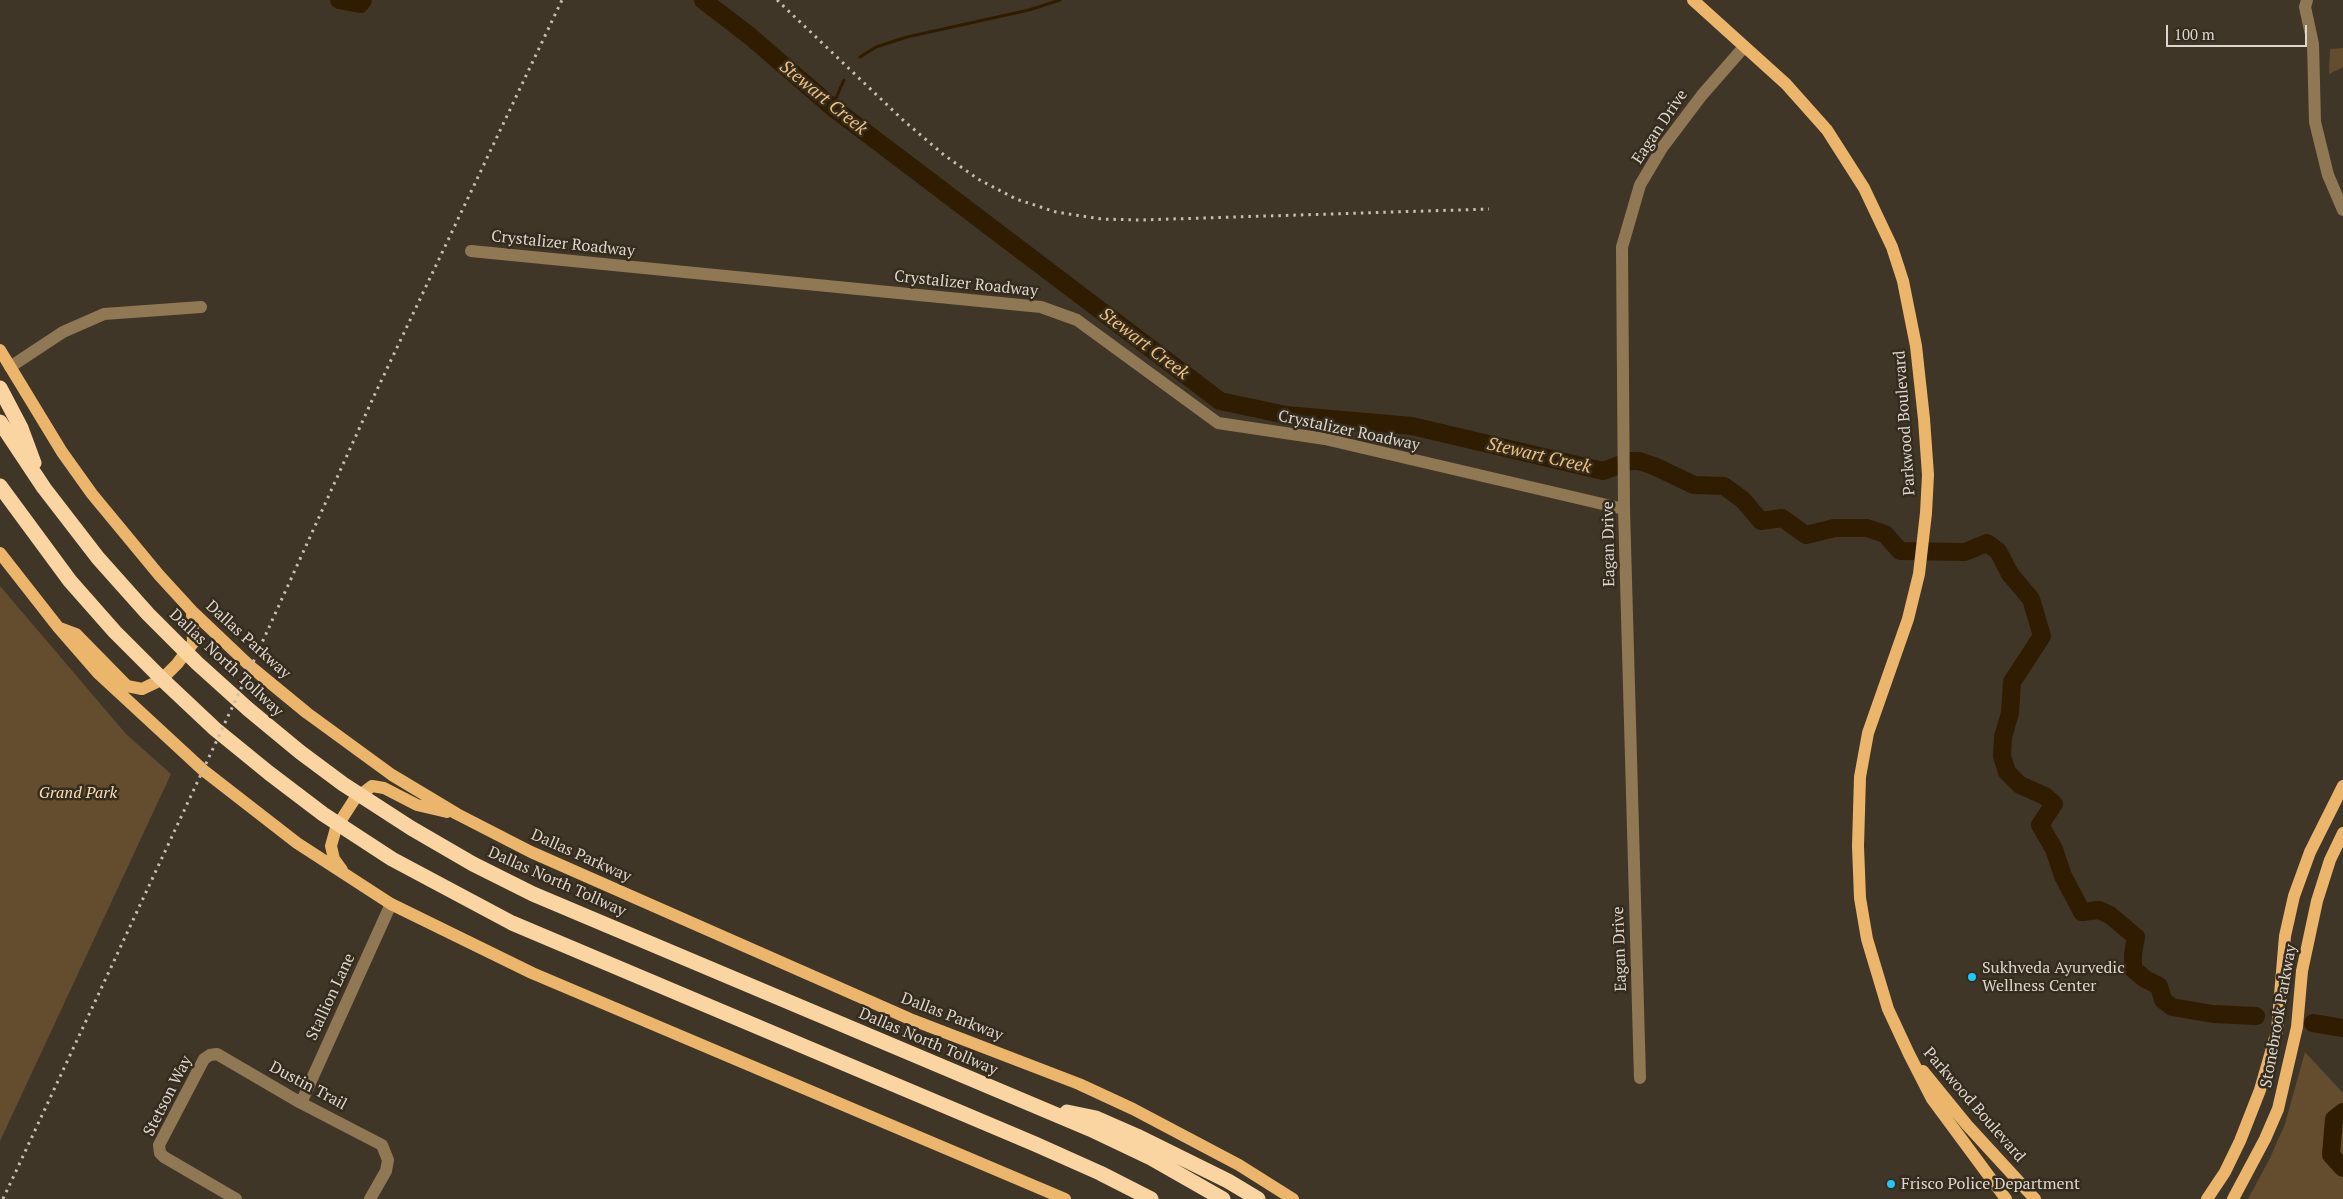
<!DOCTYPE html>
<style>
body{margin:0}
#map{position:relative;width:2343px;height:1199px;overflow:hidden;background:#403628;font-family:"PT Serif",serif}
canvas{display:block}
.scale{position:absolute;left:2166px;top:25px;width:141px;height:22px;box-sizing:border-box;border:2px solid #ddd6ce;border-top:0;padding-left:6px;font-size:15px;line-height:18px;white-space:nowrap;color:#ddd6ce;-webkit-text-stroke:4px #352c1e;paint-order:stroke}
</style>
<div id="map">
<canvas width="2343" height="1199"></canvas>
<div class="scale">100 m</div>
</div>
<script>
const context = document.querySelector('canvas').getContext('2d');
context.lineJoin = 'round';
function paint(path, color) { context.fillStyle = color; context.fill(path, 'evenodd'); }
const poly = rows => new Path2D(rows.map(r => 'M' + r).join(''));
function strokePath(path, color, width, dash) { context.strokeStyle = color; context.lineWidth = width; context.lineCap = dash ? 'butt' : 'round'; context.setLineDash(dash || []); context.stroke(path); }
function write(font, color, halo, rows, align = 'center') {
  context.font = font + ' "PT Serif",serif'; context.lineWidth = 5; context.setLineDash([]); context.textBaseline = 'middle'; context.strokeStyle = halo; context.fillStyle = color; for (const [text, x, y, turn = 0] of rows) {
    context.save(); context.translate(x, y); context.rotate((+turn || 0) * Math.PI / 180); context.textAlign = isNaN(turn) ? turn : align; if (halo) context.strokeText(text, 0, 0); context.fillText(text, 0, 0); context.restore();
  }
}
const green = poly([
 [2343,48,2343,67,2329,74,2330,49],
 [0,586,126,734,171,774,0,1141],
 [2305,1052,2343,1093,2343,1199,2248,1199,2270,1158,2285,1124]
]);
const stream = poly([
 [860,57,876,47,907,37,1029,10,1060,0],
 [832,107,844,80]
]);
const river = poly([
 [339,0,360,4,363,0],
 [703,0,751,37,832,107,1220,401,1286,415,1412,426,1603,471,1630,461,1639,461,1654,466,1694,485,1724,486,1743,500,1761,521,1782,518,1806,535,1834,528,1867,528,1885,534,1900,551,1965,552,1987,543,1998,551,2010,574,2031,599,2042,636,2012,682,2010,713,2003,737,2002,756,2007,772,2020,785,2045,796,2054,804,2040,825,2054,849,2063,876,2082,912,2099,910,2110,915,2136,937,2133,954,2133,969,2145,979,2159,986,2163,1000,2172,1007,2213,1014,2256,1016],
 [2313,1023,2343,1028],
 [2343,1112,2334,1119,2331,1155,2343,1168]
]);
const minor = poly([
 [2307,0,2305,7,2313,44,2315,122,2328,175,2343,210],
 [471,251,1041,307,1077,320,1218,423,1325,439,1624,509],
 [10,367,63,332,104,314,201,307],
 [1640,1078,1624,509,1622,247,1640,185,1662,148,1702,95,1744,47],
 [301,1103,391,904],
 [236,1199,164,1157,160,1153,159,1145,204,1059,210,1055,217,1054,301,1103,382,1145,388,1160,386,1171,370,1199]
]);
const major = poly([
 [1693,0,1786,84,1827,130,1864,188,1892,247,1903,281,1916,346,1924,419,1928,475,1926,513,1919,574,1908,619,1868,733,1860,777,1858,846,1860,898,1867,939,1888,1009,1909,1054,1932,1099,2006,1199],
 [0,350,62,452,92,494,159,575,192,611,251,667,307,713,392,775,457,814,531,852,910,1019,1079,1084,1133,1109,1239,1165,1293,1199],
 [0,553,58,627,98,673,203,770,297,843,391,904,532,973,1065,1199],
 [60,628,76,634,127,686,142,689,161,680,177,664,193,643,192,611],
 [342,870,334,859,331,846,336,828,354,800,372,786,384,788,417,805,447,812],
 [1923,1071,1967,1125,2035,1199],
 [2207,1199,2225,1172,2240,1141,2260,1090,2277,1031,2285,936,2294,896,2310,852,2343,786],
 [2233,1199,2265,1139,2278,1109,2297,1027,2302,971,2317,901,2330,860,2343,833]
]);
const highway = poly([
 [0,388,21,428,34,463],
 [0,422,44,488,98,558,148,614,197,663,248,709,300,752,343,784,411,828,473,864,533,894,1090,1129,1151,1158,1223,1199],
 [0,486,70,581,115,632,165,682,215,729,269,773,323,814,392,859,512,923,1035,1144,1100,1173,1151,1199],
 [1067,1112,1096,1118,1137,1136,1228,1181,1258,1199]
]);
const rail = poly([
 [777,0,903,120,944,155,978,179,1016,199,1056,212,1101,219,1140,220,1489,209],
 [3,1199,251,667,374,396,562,0]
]);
const markers = [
 [1972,977,5,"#1acafc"],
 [1891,1184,5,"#1acafc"]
];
const streetNames = [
 ["Eagan Drive",1660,127,-56],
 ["Crystalizer Roadway",563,244,6],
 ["Crystalizer Roadway",966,284,6],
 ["Parkwood Boulevard",1905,423,-94],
 ["Crystalizer Roadway",1349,431,12],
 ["Eagan Drive",1609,544,-91],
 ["Dallas Parkway",248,640,42],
 ["Dallas North Tollway",226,663,43],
 ["Dallas Parkway",581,856,24],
 ["Dallas North Tollway",557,882,24],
 ["Eagan Drive",1620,949,-92],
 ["Stallion Lane",331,997,-65],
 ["Stonebrook Parkway",2279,1016,-80],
 ["Dallas Parkway",952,1017,21],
 ["Dallas North Tollway",928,1042,23],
 ["Dustin Trail",308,1086,28],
 ["Stetson Way",168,1096,-63],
 ["Parkwood Boulevard",1974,1105,49]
];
const parkNames = [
 ["Grand Park",78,793]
];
const poiNames = [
 ["Sukhveda Ayurvedic",1982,968],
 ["Wellness Center",1982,986],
 ["Frisco Police Department",1901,1184]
];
const waterNames = [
 ["Stewart Creek",823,98,39],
 ["Stewart Creek",1144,344,37],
 ["Stewart Creek",1539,456,13]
];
paint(green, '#644d2e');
strokePath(stream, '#301c00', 3);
strokePath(river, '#301c00', 18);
strokePath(minor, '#917855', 12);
strokePath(major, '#ebb66b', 12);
strokePath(highway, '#fad4a1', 15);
strokePath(rail, '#c5beb5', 3, [2.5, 5]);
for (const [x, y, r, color] of markers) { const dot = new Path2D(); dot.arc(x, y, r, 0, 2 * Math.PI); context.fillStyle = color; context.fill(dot); strokePath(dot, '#352c1e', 2); }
write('16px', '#ddd6ce', '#352c1e', streetNames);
write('italic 16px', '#faddb6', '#352c1e', parkNames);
write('16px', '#ddd6ce', '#352c1e', poiNames, 'left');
write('italic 18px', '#eebe7b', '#352c1e', waterNames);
</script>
